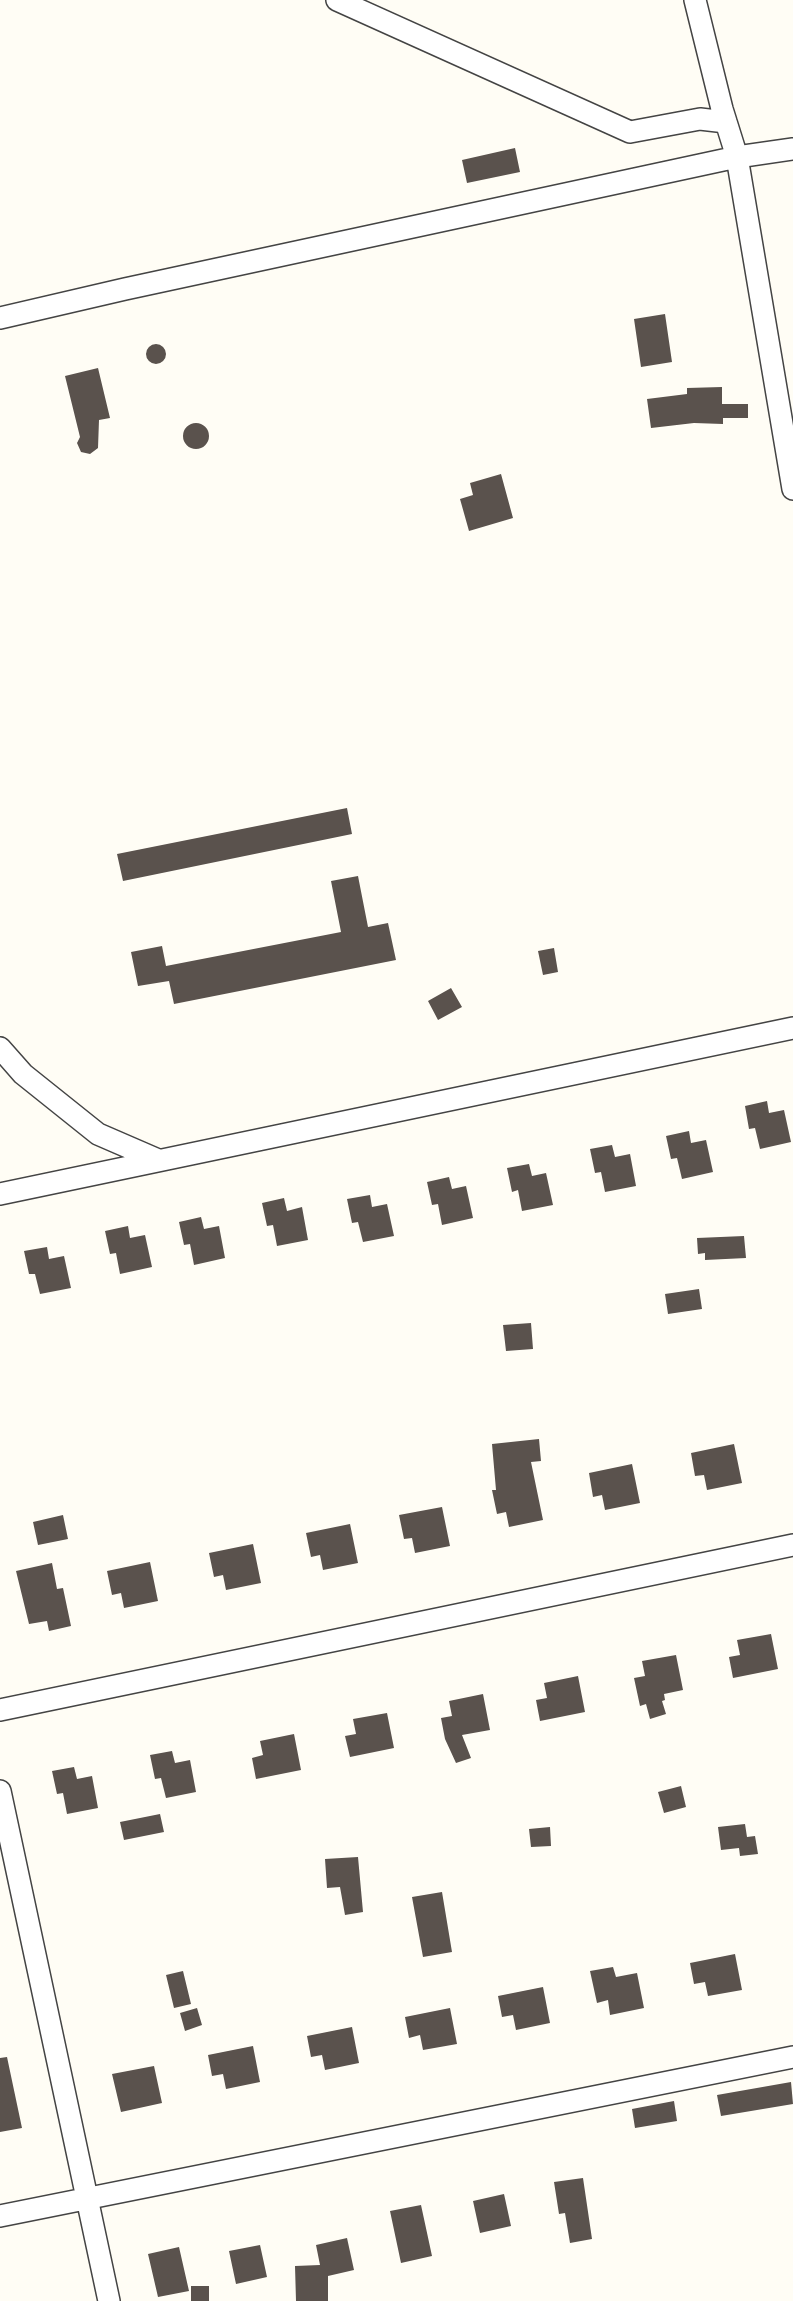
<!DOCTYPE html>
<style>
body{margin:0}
canvas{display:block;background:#fffdf5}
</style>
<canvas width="793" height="2301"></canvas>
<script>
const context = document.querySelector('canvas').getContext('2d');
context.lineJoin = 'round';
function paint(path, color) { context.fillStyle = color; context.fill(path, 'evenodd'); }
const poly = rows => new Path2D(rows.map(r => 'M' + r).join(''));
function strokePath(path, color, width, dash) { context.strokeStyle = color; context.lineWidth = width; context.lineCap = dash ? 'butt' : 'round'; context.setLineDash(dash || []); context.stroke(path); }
const building = poly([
 [515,148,520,172,467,183,462,160],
 [665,314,672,362,641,367,634,319],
 '146 354a10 10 0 1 1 20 0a10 10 0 1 1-20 0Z',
 [98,368,110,418,99,420,98,448,90,454,81,452,77,443,80,437,65,376],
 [722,387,722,404,748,404,748,418,723,418,723,424,694,423,651,428,647,399,687,394,687,388],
 '183 436a13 13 0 1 1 26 0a13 13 0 1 1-26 0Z',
 [501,474,513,518,469,531,460,499,473,495,470,483],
 [347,808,352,834,123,881,117,854],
 [358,876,368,927,388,923,396,960,174,1004,169,981,138,986,131,952,162,946,166,966,341,932,331,881],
 [554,948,558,972,543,975,538,951],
 [451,988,462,1007,438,1020,428,1001],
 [767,1101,769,1113,784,1110,791,1142,760,1149,755,1128,749,1129,745,1106],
 [689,1131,691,1143,706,1140,713,1172,682,1179,677,1158,671,1159,666,1136],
 [612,1145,615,1157,630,1154,636,1186,605,1192,601,1172,595,1173,590,1149],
 [529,1164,532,1176,546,1173,553,1205,522,1211,518,1190,512,1192,507,1168],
 [449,1177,452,1189,466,1186,473,1218,442,1225,438,1204,432,1205,427,1182],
 [370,1195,372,1207,387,1204,394,1236,363,1242,358,1222,352,1223,347,1199],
 [284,1198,287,1211,302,1207,308,1240,277,1246,273,1225,267,1226,262,1203],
 [201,1217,204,1229,219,1226,225,1258,194,1265,190,1244,184,1245,179,1222],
 [128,1226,130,1238,145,1235,152,1267,120,1274,116,1253,110,1254,105,1231],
 [744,1236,746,1258,705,1260,705,1253,698,1254,697,1238],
 [47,1247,49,1259,64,1256,71,1288,40,1294,35,1274,29,1274,24,1251],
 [699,1289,702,1309,668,1314,665,1294],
 [531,1323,533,1349,506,1351,503,1325],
 [539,1439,541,1461,531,1462,543,1520,509,1527,506,1512,497,1514,492,1490,496,1490,492,1444],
 [734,1444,742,1483,707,1490,704,1475,695,1476,691,1453],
 [632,1464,640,1503,605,1510,602,1495,593,1497,589,1473],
 [442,1507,450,1546,415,1553,412,1538,404,1539,399,1515],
 [63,1515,68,1539,38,1545,33,1522],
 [350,1524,358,1563,323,1570,320,1555,311,1557,306,1533],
 [253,1544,261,1583,226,1590,223,1575,214,1577,209,1553],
 [150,1562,158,1601,124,1608,121,1593,112,1595,107,1571],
 [52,1563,57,1589,63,1588,71,1626,49,1631,47,1621,29,1624,16,1571],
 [771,1634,778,1669,733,1678,729,1657,740,1655,737,1640],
 [676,1655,683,1690,664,1694,665,1700,662,1701,666,1714,650,1719,646,1704,640,1706,634,1678,645,1676,642,1661],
 [578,1676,585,1712,540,1721,536,1700,547,1698,544,1683],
 [483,1694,490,1730,462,1735,471,1758,456,1763,445,1739,441,1718,452,1716,449,1701],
 [387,1713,394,1748,350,1757,345,1736,356,1734,353,1719],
 [294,1734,301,1770,256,1779,252,1758,263,1755,260,1741],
 [172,1751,175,1763,190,1760,196,1792,166,1798,161,1778,155,1779,150,1755],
 [74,1767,77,1779,92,1776,98,1808,67,1814,63,1793,57,1794,52,1771],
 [681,1786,686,1807,664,1813,658,1792],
 [160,1814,164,1832,124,1840,120,1822],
 [745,1824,747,1837,755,1836,758,1854,740,1856,739,1848,721,1850,718,1827],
 [550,1827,551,1846,531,1847,529,1829],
 [358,1857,363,1912,345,1915,340,1887,327,1888,325,1859],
 [442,1892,452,1952,423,1957,412,1897],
 [735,1954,742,1990,708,1996,705,1982,694,1984,690,1963],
 [613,1967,616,1977,637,1973,644,2008,610,2015,608,2000,597,2003,590,1971],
 [183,1971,191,2004,174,2008,166,1975],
 [543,1987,550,2023,516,2030,513,2015,502,2017,498,1996],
 [197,2008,202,2025,185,2031,180,2013],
 [450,2008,457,2044,423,2050,420,2035,409,2038,405,2017],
 [352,2027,359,2063,325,2070,322,2055,311,2057,307,2036],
 [253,2046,260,2082,226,2089,223,2074,212,2076,208,2055],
 [7,2057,22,2128,0,2132,0,2058],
 [154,2066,162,2103,121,2112,112,2074],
 [791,2082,793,2104,721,2116,717,2095],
 [674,2101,677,2121,635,2128,632,2109],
 [583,2178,592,2239,570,2243,565,2213,559,2214,554,2182],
 [504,2194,511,2226,480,2233,473,2201],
 [421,2205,432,2256,401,2263,390,2211],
 [347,2238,354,2270,328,2276,328,2301,296,2301,295,2266,320,2265,316,2245],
 [260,2245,267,2277,236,2284,229,2251],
 [179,2247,189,2291,158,2297,148,2254],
 [191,2286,209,2286,209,2301,191,2301]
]);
const minor = poly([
 [337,0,630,132,700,119,726,122],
 [695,0,722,109,737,157,793,489],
 [0,318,125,289,737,157,793,149],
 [0,1048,23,1074,98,1134,158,1160],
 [0,1194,793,1028],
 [0,1710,793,1545],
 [0,1791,109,2301],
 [0,2216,793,2057]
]);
paint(building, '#5a524d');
strokePath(minor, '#444', 24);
strokePath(minor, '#fff', 21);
</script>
